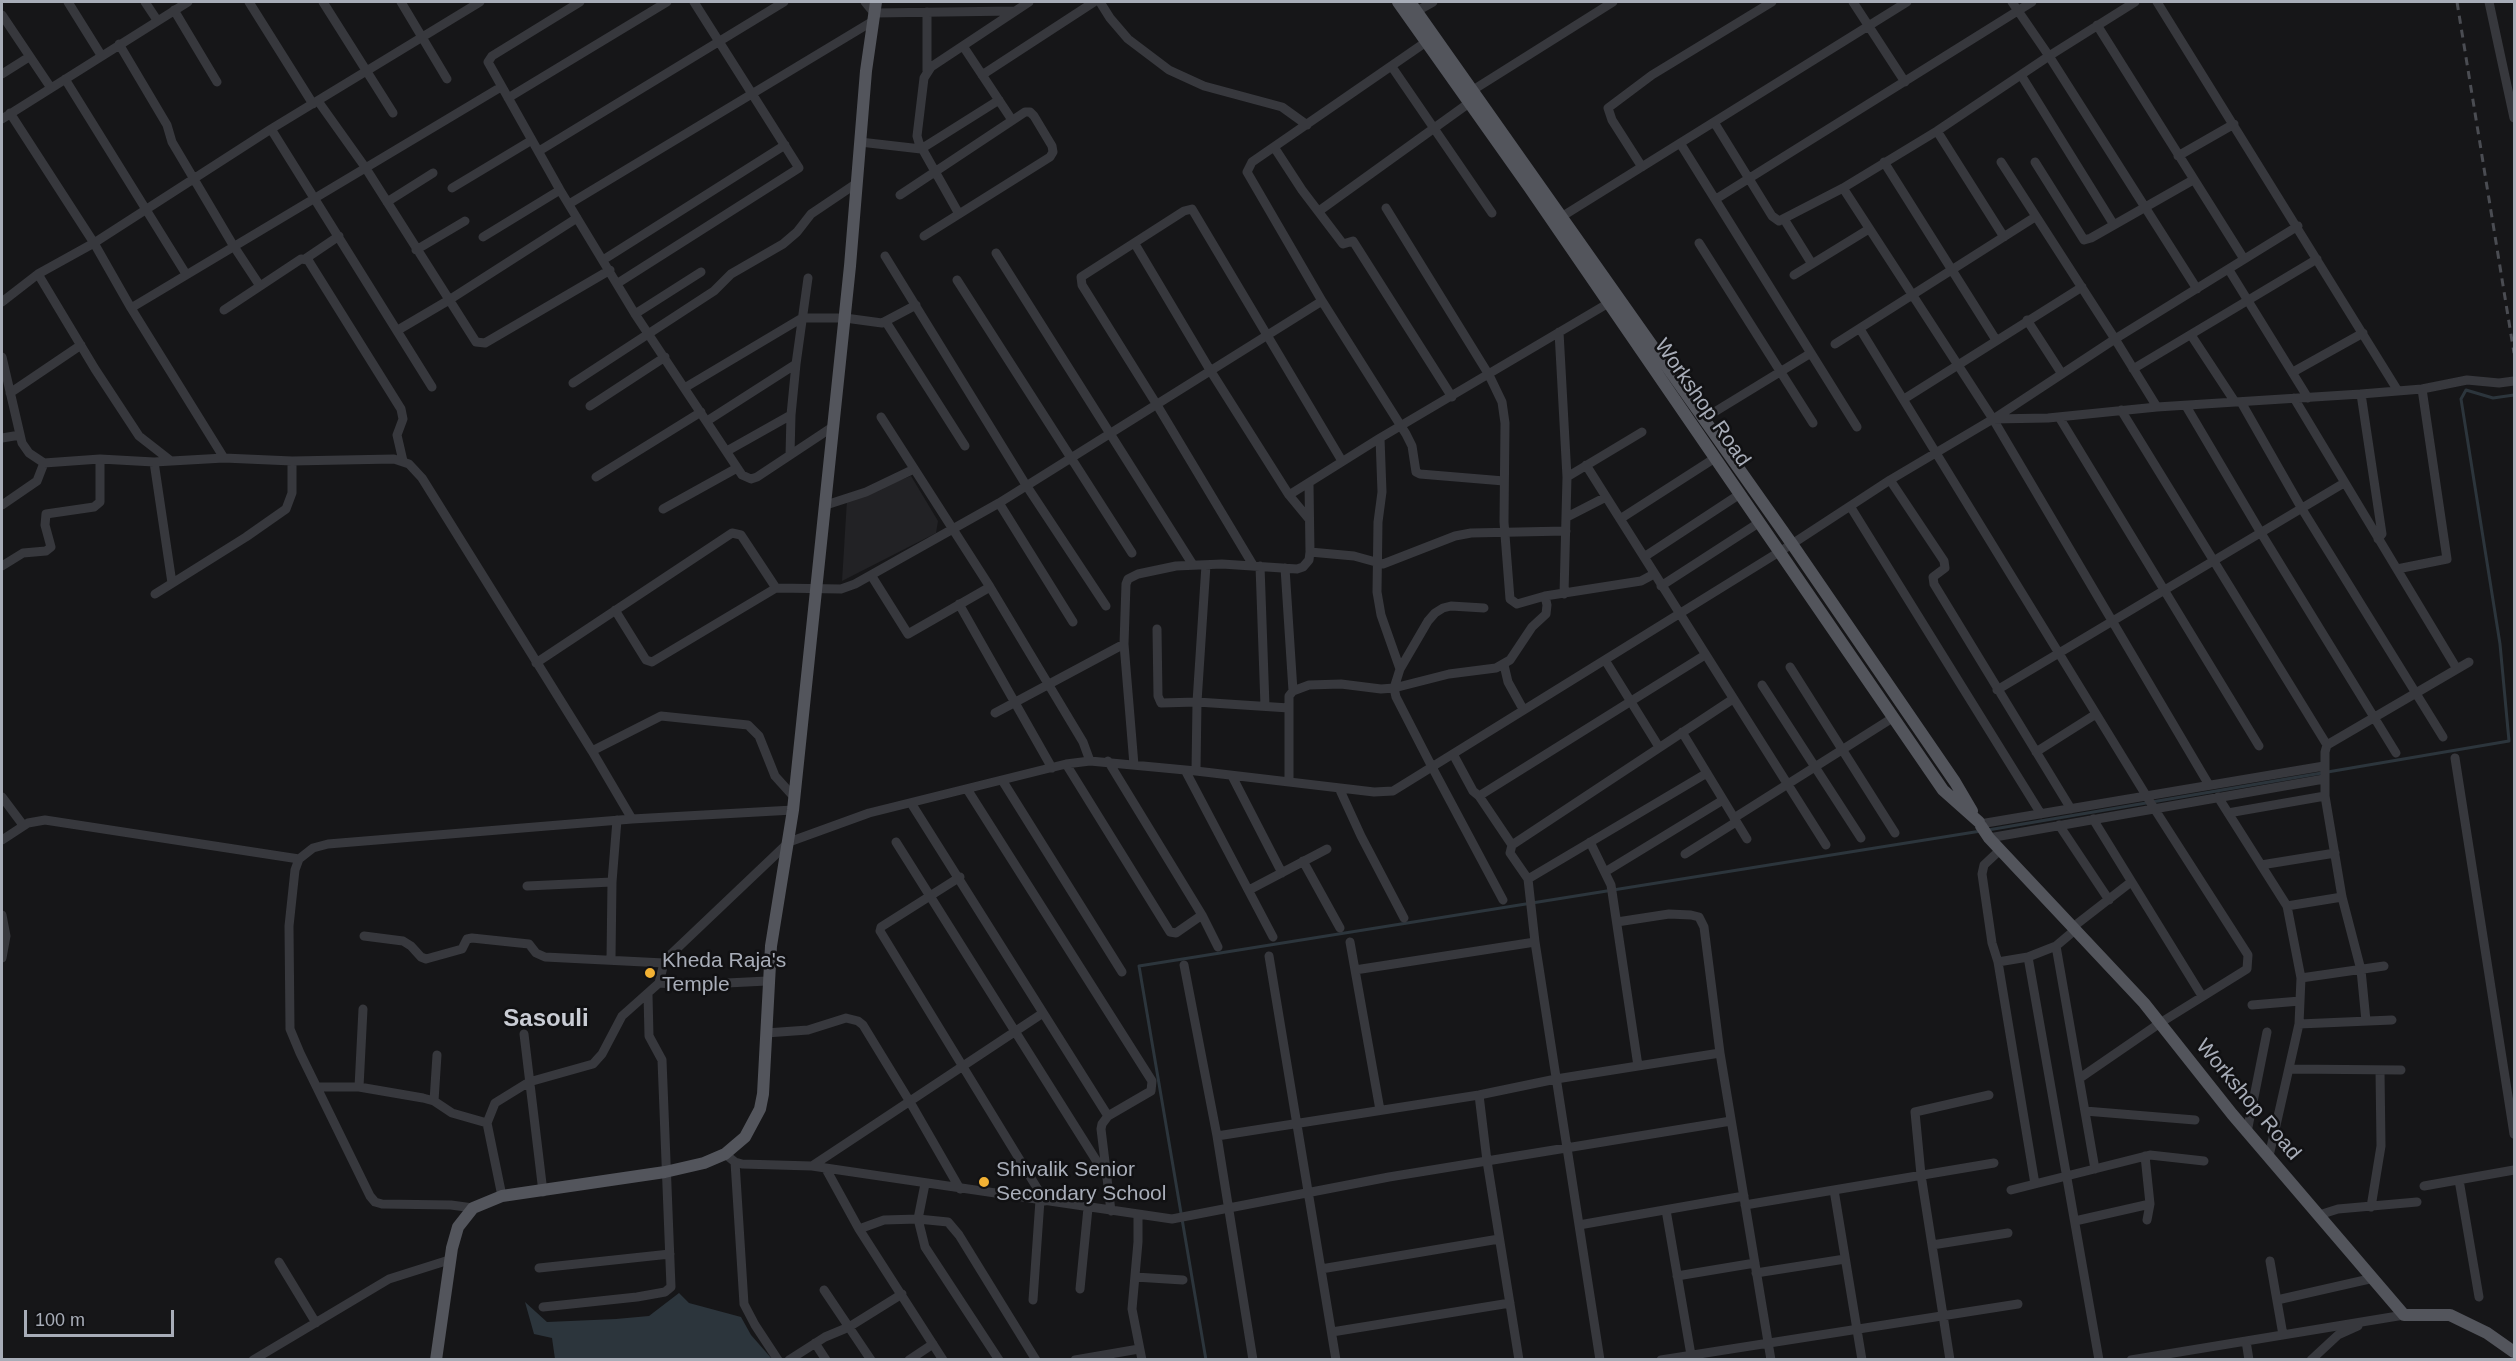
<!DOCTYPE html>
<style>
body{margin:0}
#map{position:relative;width:2516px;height:1361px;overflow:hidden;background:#161618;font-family:Arial,sans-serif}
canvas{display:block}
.frame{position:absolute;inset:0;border:3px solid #a8adb8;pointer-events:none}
.scale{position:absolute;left:24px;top:1310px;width:150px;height:27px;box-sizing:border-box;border:3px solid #a8adb8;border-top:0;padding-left:8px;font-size:18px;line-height:21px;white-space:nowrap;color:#a8adb8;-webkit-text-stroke:4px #111113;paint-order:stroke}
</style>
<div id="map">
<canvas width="2516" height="1361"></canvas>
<div class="frame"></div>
<div class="scale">100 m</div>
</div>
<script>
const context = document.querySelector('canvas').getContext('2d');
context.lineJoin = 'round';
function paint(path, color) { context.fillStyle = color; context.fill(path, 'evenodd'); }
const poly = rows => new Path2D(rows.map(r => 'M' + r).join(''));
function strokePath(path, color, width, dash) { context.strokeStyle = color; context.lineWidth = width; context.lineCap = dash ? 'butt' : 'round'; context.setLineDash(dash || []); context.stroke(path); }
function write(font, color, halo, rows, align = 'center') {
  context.font = font + ' Arial,sans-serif'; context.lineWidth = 5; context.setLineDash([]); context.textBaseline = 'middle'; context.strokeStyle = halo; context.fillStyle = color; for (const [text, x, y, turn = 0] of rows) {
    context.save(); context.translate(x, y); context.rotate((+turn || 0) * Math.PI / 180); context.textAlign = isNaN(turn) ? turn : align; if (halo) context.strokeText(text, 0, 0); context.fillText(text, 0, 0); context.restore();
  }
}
const built = poly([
 [911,476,938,521,936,533,842,581,847,500]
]);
const water = poly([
 [679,1293,689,1303,741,1317,751,1335,772,1359,555,1359,552,1338,534,1334,525,1302,547,1322,616,1319,649,1316]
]);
const stream = poly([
 [1988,830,2509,741,2500,644,2461,399,2466,390,2493,398,2514,395],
 [1206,1360,1139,966,1981,831]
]);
const minor = poly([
 [68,2,101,55],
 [145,2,157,20],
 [249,2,313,104],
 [323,2,393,113],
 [401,2,447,79],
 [580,2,492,56,488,62,560,190,635,314,742,475,751,479,757,477,834,426],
 [865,2,874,13,1015,11],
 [1100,2,1110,18,1128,39,1169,70,1204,86,1282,107,1307,125],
 [1853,2,1905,82],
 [2012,2,2049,56,2197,289],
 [2157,2,2398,391],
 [2489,2,2514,118],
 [174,10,217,82],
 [1417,11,1433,2],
 [2,15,51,88],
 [2097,25,2244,259],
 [1426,42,1252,162,1247,172,1322,301,1406,434,1412,446,1416,472,1420,474,1504,481],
 [119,44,167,125,172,142,233,245,260,286],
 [963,46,1012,120],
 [1392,67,1492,213],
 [927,71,927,12],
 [2,74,29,57],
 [982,75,1094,2],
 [2021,75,2114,225],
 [65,79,186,274],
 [1473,90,1613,2],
 [508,98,667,2],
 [318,101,365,167,476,342,485,343,610,270],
 [10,113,94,243,131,308,224,458],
 [2,119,188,2],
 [1714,122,1772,216,1779,221,1843,188,1937,131,2049,56,2135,2],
 [271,129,432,387],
 [1937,131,2004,237],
 [860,142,921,149,999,100],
 [1680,143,1857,427],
 [1274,147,1302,190,1343,244,1353,241,1452,397],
 [539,151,784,2],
 [2178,156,2234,124],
 [1884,162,1996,340],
 [2001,162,2115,339,2157,407],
 [2035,162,2084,240,2091,238,2193,180],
 [1642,167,1612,120,1608,108,1652,75,1772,2],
 [452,188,532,140],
 [1843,188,1993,419,2209,785],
 [900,195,1025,112,1030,112,1034,116,1052,146,1053,152,1050,157,924,236],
 [1716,199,2032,2],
 [387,202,433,173],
 [569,204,873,21],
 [1386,208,1489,375,1502,402,1505,423,1504,522,1510,599,1517,604,1545,596,1641,581,1654,574],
 [1319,211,1469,103],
 [959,214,919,143,917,136,924,78,931,67,1029,2],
 [1558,219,1907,2],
 [1784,219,1812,264],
 [483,237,560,190],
 [1699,243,1813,423],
 [1135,244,1210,370,1289,495,1308,518],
 [416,250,465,221],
 [996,253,1193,565],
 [885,256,1026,485,1106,606],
 [305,259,339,236],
 [603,260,785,145],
 [2229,270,2308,398],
 [38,274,95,369,139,436,171,461],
 [1794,275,1869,229],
 [957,280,1132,553],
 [618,283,799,168,694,2],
 [2,302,38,274,94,243,271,129,480,2],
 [131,308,501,87],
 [224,310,301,259,308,260,401,409,403,419,397,435,403,461],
 [635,314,701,272],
 [2027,320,2062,374],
 [886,322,965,446],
 [1860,329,2152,805,2248,955,2247,969,2160,1023,2080,1078],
 [398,330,449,300,577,218],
 [1559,332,1567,477,1564,594],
 [2191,335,2235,402],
 [1835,344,2035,217],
 [2,357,22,443,29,453,44,463,100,459,154,462,224,458,292,461,394,459,409,464,422,478,592,751,632,819],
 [2133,369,2317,259],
 [2293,372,2363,333],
 [573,383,714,291,731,274,783,244,797,232,811,214,857,183],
 [686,387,802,318,845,318,882,323,916,305],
 [10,393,81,345],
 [2361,394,2382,534,2378,539],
 [2294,398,2457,669],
 [1904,399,2082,287],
 [2241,402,2302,509,2443,737],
 [590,406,665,357],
 [2186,406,2261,533,2396,753],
 [2121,410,2327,745],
 [881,417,990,587,1083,742,1090,761],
 [2059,417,2259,746],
 [1995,418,2115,339,2298,226],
 [1703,419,1811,353],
 [707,421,796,364],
 [2,438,20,435],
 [1380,438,1382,492,1378,522,1377,592,1381,615,1400,669],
 [727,451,791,415],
 [790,455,791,415,796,364,808,278],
 [154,462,172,583],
 [1586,465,1826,845],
 [596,477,701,412],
 [1567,477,1642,432],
 [1890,480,1944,561,1945,568,1933,577,1934,584,2071,809],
 [1289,495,1380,438,1612,301],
 [999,503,1073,622],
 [2,505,37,481,44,463],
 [826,505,866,492,914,469],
 [1850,506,2041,814],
 [663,509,737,468],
 [1567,517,1606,497],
 [1620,519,1715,458],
 [1310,552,1354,556,1383,564,1455,536,1471,533,1566,531],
 [1644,557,1740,494],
 [1253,565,1157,405,1082,285,1081,277,1184,211,1192,209,1342,461],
 [2,566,23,553,46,551,51,547,45,525,46,514,94,507,100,502,100,459],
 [1260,566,1265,706],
 [1285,568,1293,691],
 [2397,569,2447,559,2422,389],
 [871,575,908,634,990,587],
 [1661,586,1760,522],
 [155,594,246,537,286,509,292,493,292,461],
 [959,604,1052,768],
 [1484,608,1451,606,1443,608,1435,613,1428,621,1400,669,1394,688,1396,697,1432,767,1503,900],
 [615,610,646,660,652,662,776,588],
 [1157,629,1158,696,1161,703,1197,702,1289,708],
 [1605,660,1659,747],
 [536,663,732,533,741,535,776,588,841,589,855,584,999,503,1322,301],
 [1504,665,1508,682,1523,709],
 [1790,667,1895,833],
 [1762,685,1861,838],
 [1997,690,2344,483],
 [995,713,1124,644],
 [1682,732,1747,839],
 [592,751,661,716,748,725,759,736,775,776,794,797],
 [2036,752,2096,714],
 [1453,754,1473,791,1479,796,1705,655],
 [2455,758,2514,1134],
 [1108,761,1202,915,1218,947],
 [1066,764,1170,932,1176,933,1202,915],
 [1134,765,1124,644,1126,584,1128,579,1138,574,1176,566,1222,564,1297,569,1303,567,1309,560,1310,552,1309,484],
 [1185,770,1273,937],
 [1196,771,1197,702,1206,565],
 [1232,776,1282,873],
 [1002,780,1122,972],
 [1289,782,1289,696,1293,691,1309,685,1341,684,1381,689,1394,688,1449,674,1496,668,1510,660,1532,627,1546,614,1547,605,1545,596],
 [1339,788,1361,836,1404,918],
 [967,789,1152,1081,1151,1091,1108,1116,1102,1124,1101,1129,1111,1211],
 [1479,796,1512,845],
 [2,797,23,825],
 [2218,797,2287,906,2342,897],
 [911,803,1108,1116],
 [2228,813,2325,796],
 [1734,818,1894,717],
 [2093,819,2202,996],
 [1980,824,2324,766],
 [2059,825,2109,900],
 [1989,838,2324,779],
 [2,840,28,823,45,820,299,859],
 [896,842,1106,1176],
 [1590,842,1611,885,1638,1066],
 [2000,850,1984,865,1982,874,1992,943,1998,962,2028,957,2056,946,2075,930],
 [1685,854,1736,822],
 [1303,861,1340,928],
 [2261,865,2335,853],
 [1605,872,1723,800],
 [960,877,881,927,880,931,1045,1201],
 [1528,879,1510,853,1512,845,1733,699],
 [527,886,612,882],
 [1249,890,1327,849],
 [2,915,6,936,2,958],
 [1617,922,1669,914,1691,915,1699,917,1704,927,1720,1053,1771,1360],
 [2073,927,2131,882],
 [364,936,403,941,411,946,421,957,426,959,462,949,467,939,472,938,529,944,536,953,545,957,664,963],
 [1350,942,1380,1110],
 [2056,946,2095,1169],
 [1269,956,1336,1360],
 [2028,957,2099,1360],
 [611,959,612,882,617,820],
 [1998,962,2035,1184],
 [1184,965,1217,1136,1253,1360],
 [1355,970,1535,942],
 [2301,978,2384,966],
 [659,983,687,985,767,981],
 [2252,1005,2300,1001],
 [2366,1021,2361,970,2342,897,2325,796,2325,752,2327,745,2469,662],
 [2299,1024,2392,1020],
 [766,1033,808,1030,846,1018,858,1021,863,1025,910,1102,960,1189],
 [524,1034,543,1192],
 [2289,1069,2401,1070],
 [318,1087,359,1087,423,1098,434,1101,452,1113,487,1123],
 [359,1087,363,1009],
 [1479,1095,1487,1161,1519,1360],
 [434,1101,437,1055],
 [2085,1111,2195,1120],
 [2247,1132,2267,1032],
 [1217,1136,1479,1095,1556,1079,1720,1053],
 [725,1154,735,1162,742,1164,812,1166,1172,1219,1389,1177,1731,1121],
 [2145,1156,2150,1204,2147,1220],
 [2269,1156,2299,1024,2301,978,2287,906],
 [735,1162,744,1304,755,1325,778,1360],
 [812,1166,1043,1013],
 [826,1169,859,1229,943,1360],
 [2459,1180,2479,1297],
 [925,1184,918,1219,925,1247,999,1360],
 [2424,1186,2514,1170],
 [1834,1190,1862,1360],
 [2011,1190,2150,1155,2204,1161],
 [502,1196,487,1123,495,1103,529,1082,593,1064,602,1054,622,1016,659,983,664,963,668,957,789,842,869,813,1066,764,1090,761,1196,771,1374,792,1393,791,1792,544,1890,480,1993,419,2048,418,2157,407,2361,394,2422,389,2467,380,2499,383,2514,381],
 [1745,1205,1994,1163],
 [2371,1207,2381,1146,2380,1070],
 [473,1208,451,1205,382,1204,375,1202,370,1196,300,1053,290,1029,289,926,295,870,299,859,313,848,328,844,632,819,793,810],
 [1666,1210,1691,1355],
 [1138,1215,1138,1242,1132,1309,1142,1360],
 [2319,1215,2338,1209,2417,1202],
 [2075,1221,2150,1204],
 [1579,1225,1744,1196],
 [859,1229,884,1220,918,1219,948,1222,959,1235,1036,1360],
 [1932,1245,2008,1233],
 [2270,1261,2283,1335],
 [279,1262,316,1323],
 [539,1268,670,1254],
 [1321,1269,1499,1239],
 [1756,1273,1845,1259],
 [1677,1276,1755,1263],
 [1135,1277,1183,1280],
 [1080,1289,1088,1208],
 [824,1290,871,1360],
 [1033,1300,1040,1200],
 [2277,1300,2374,1278],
 [543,1307,637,1297,665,1292,671,1287,662,1060,649,1036,648,995],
 [1332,1332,1510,1303],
 [2246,1341,2249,1360],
 [815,1343,826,1360],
 [253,1360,389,1279,449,1260],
 [789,1360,825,1337,849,1327,902,1294],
 [909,1360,933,1344],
 [1075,1360,1139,1349],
 [1600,1360,1535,942,1528,879,1707,773],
 [1661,1360,2018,1304],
 [1950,1360,1921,1175,1915,1112,1989,1095],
 [2131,1360,2404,1315],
 [2311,1360,2338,1335,2358,1326]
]);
const major = poly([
 [1398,2,1529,187,1943,790,1979,822],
 [1410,2,1792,544,1955,782,1972,811],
 [1981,826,1989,838,2144,1003,2232,1114,2404,1315,2450,1315,2487,1333,2514,1352],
 [436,1360,452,1248,458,1227,473,1208,502,1196,665,1172,704,1163,725,1154,745,1137,760,1109,763,1094,771,946,793,810,850,266,866,71,876,2]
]);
const rail = poly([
 [2457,2,2514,353]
]);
const markers = [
 [650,973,6,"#f2b134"],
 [984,1182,6,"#f2b134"]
];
const streetNames = [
 ["Workshop Road",1702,403,55],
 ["Workshop Road",2248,1100,50]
];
const poiNames = [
 ["Kheda Raja's",662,961],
 ["Temple",662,985],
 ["Shivalik Senior",996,1170],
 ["Secondary School",996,1194]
];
const quarterNames = [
 ["Sasouli",546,1019]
];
paint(built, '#222225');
paint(water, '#2c353c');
strokePath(stream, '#2c353c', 3);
strokePath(minor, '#37383d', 9);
strokePath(major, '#53555c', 12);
strokePath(rail, '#4a4c52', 3, [8, 6]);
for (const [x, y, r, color] of markers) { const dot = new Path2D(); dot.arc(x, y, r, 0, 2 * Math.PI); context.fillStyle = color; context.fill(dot); strokePath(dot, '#111113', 2); }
write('21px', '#a8adb8', '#111113', streetNames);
write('21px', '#a8adb8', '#111113', poiNames, 'left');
write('bold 24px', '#c9ccd4', '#111113', quarterNames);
</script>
